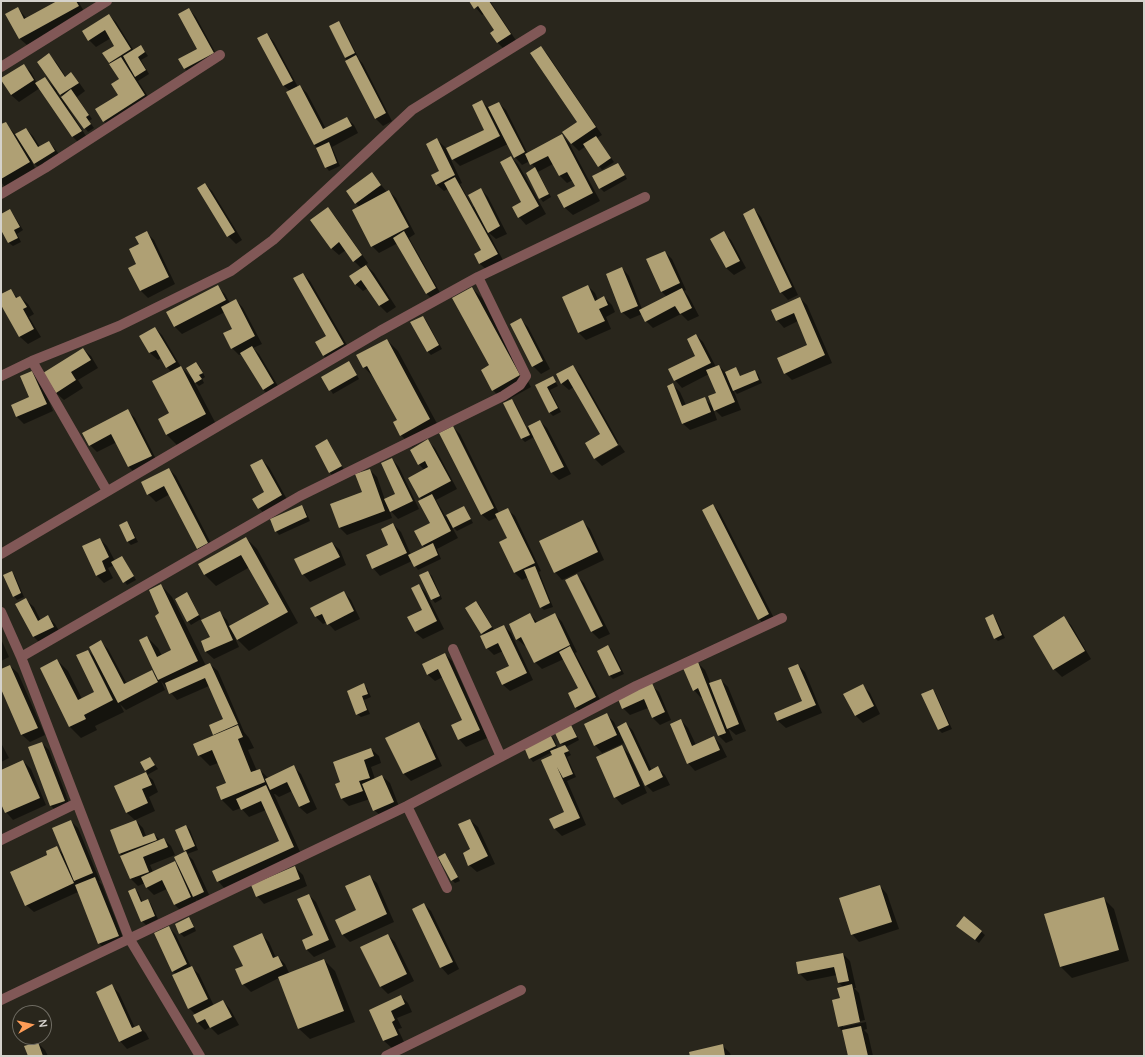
<!DOCTYPE html>
<style>
body{margin:0}
#map{position:relative;width:1145px;height:1057px;overflow:hidden;background:#29261c;font-family:Manrope,sans-serif}
canvas{display:block}
.frame{position:absolute;inset:0;border:2px solid #d5d2cc;pointer-events:none}
.north{position:absolute;left:12px;top:1005px;width:40px;height:40px;box-sizing:border-box;background:#29261c;border:1px solid #6e6b62;border-radius:50%;rotate:82deg;font-size:11px;font-weight:700;line-height:16px;text-align:center;color:#d5d2cc}
.north::after{content:'';display:block;margin:auto;width:14px;height:18px;background:#fe9c57;clip-path:polygon(50% 0,100% 100%,50% 72%,0 100%)}
</style>
<div id="map">
<canvas width="1145" height="1057"></canvas>
<div class="frame"></div>
<div class="north">N</div>
</div>
<script>
const context = document.querySelector('canvas').getContext('2d');
context.lineJoin = 'round';
function paint(path, color) { context.fillStyle = color; context.fill(path, 'evenodd'); }
const poly = rows => new Path2D(rows.map(r => 'M' + r).join(''));
function strokePath(path, color, width, dash) { context.strokeStyle = color; context.lineWidth = width; context.lineCap = dash ? 'butt' : 'round'; context.setLineDash(dash || []); context.stroke(path); }
const shadow = poly([
 [59,1,78,1,85,13,27,45,19,38,18,8,27,19],
 [470,1,490,1,517,42,505,50,498,43,491,33,495,30,484,14,482,15],
 [189,9,196,17,220,61,192,76,185,69,180,60,198,49],
 [109,15,116,22,134,51,141,46,148,56,141,60,149,74,138,81,152,103,111,129,104,121,119,95,120,79,109,62,115,46,111,38,96,47,89,40],
 [339,22,342,25,358,57,357,57,363,64,392,121,383,126,375,118,348,61,345,58,330,26],
 [267,34,274,42,298,87,300,86,307,93,326,129,347,118,354,125,358,133,332,147,340,166,329,171,326,167,318,148,314,145,287,93,290,91,284,86,259,39],
 [541,47,548,55,602,135,597,138,614,162,602,170,586,146,579,151,572,144,564,132,578,122],
 [49,55,56,62,66,77,71,74,78,81,85,91,77,97,92,119,89,121,94,128,88,132,69,107,68,108,88,139,80,144,73,137,40,88,19,102,11,95,23,65,31,72,37,83,45,78,56,89,56,88],
 [58,91,63,97,61,98,57,92],
 [482,102,489,108,499,103,506,110,528,154,562,135,569,143,600,201,573,215,565,208,559,195,576,186,573,180,567,183,560,176,553,164,538,172,551,197,543,202,540,198,535,168,530,161,522,165,515,157,508,144,460,166,453,159,485,130],
 [5,123,16,135,26,129,33,136,40,147,49,142,56,150,62,159,42,171,31,160,36,170,6,188,1,182,1,125],
 [437,140,445,147,462,183,460,184,473,207,475,206,481,189,488,197,507,234,496,239,488,232,504,262,488,271,480,264,475,254,482,250,448,189,444,191,436,184,440,171],
 [511,157,518,164,546,214,526,225,519,217,523,202],
 [618,164,621,167,627,179,604,192,600,188],
 [372,174,387,192,389,191,396,198,415,234,409,238,442,296,434,301,426,293,398,243,379,253,372,246,359,207,347,191],
 [205,184,212,191,242,240,236,244,228,236,198,188],
 [328,209,335,216,368,263,366,265,374,273,396,307,387,313,380,306,368,288,363,291,355,284,362,269,354,261,346,250,339,255,331,248],
 [754,209,761,217,798,295,788,300,781,292],
 [10,210,13,214,23,230,17,234,21,242,13,246,9,243,1,228,1,215],
 [146,232,154,240,175,284,148,298,140,290,137,265],
 [724,233,731,240,746,268,734,275,726,268],
 [665,252,672,259,686,290,684,291,689,297,699,316,688,321,681,314,653,328,646,321,642,314,630,319,622,312,622,268,629,276,642,309,667,297,661,291],
 [303,274,310,281,351,352,331,363,324,356,316,342,327,336],
 [588,286,595,293,598,300,604,297,612,305,615,312,606,317,611,329,586,340,579,333],
 [218,287,225,294,230,303,236,300,243,308,262,344,253,348,259,354,281,391,271,397,263,390,242,354,239,355,232,348,234,329,225,312,182,334,175,327,168,313],
 [472,288,483,299,531,387,504,402,493,390,482,370,490,366],
 [10,290,18,298,20,297,28,304,34,314,29,317,41,337,28,344,20,337,1,303,1,296],
 [800,298,807,305,832,363,792,380,785,373,809,345,798,321,784,328,777,320],
 [423,317,426,320,442,349,431,355,427,351],
 [520,319,528,327,550,369,541,374,533,366,511,324],
 [155,328,162,335,181,367,194,380,196,363,200,367,205,377,202,379,204,383,199,386,193,380,217,426,178,446,167,435,159,419,170,414,171,372,167,367,161,358,158,360,150,353,140,336],
 [696,335,703,342,716,367,719,366,726,373,736,369,741,377,754,371,758,374,762,383,737,394,733,389,741,410,722,417,713,408,717,420,690,430,682,423,673,385,680,392,686,405,704,398,713,407,717,394,709,374,682,388,675,380,696,356],
 [387,340,398,351,441,431,412,447,401,435,398,420,375,379,364,367],
 [83,349,91,356,98,368,78,380,83,388,64,400,56,393],
 [352,366,359,379,333,394,323,378],
 [572,366,580,374,619,443,595,457,595,459,594,458,601,435,574,387,569,390,561,383],
 [32,372,40,379,53,411,24,424,17,417,31,398],
 [552,377,558,386,550,390,561,412,553,416,549,412,536,386],
 [512,400,515,403,527,428,540,421,547,428,571,474,559,480,552,473,534,437,525,442,522,439],
 [128,411,135,418,158,463,136,474,129,467,117,442,97,452,90,445],
 [453,427,460,434,499,513,507,509,515,516,541,571,539,572,553,607,544,610,541,607,528,577,522,580,515,573,500,542,508,539,498,517,489,521,481,514],
 [327,441,330,444,344,470,333,476,330,473,316,446],
 [428,441,435,448,457,489,436,500,446,517,464,508,467,511,473,523,457,531,451,525,458,538,437,549,441,559,418,570,412,561,380,576,373,568,389,546,393,524,401,532,411,555,425,548,415,532,431,523,422,500,409,478,424,470,419,464],
 [620,445,625,452,602,466,595,459],
 [392,459,399,467,419,509,398,519,389,509,392,518,347,535,340,528,364,493,370,470,377,477,385,500,396,494],
 [262,460,269,467,289,503,266,516,259,508,266,492],
 [169,469,176,476,215,551,205,556,198,549,170,494,156,502,148,494],
 [713,505,720,513,776,622,766,626,759,619],
 [302,506,305,510,310,521,279,535,276,531],
 [582,521,590,529,604,560,562,580,555,572,540,541],
 [127,523,130,526,138,542,131,545,128,542,121,526],
 [246,538,257,549,298,623,249,651,238,640,235,635,234,636,239,647,214,659,206,652,202,642,211,638,219,612,227,620,230,627,270,604,250,567,216,586,205,575,199,564],
 [100,539,107,546,115,561,122,557,125,561,136,580,127,585,114,565,108,568,113,578,104,583,96,575],
 [332,543,340,550,346,565,310,582,303,574],
 [12,572,15,576,24,597,17,600,14,596],
 [428,572,432,576,442,599,435,603,432,599],
 [577,576,584,583,610,634,599,639,592,632,567,581],
 [161,585,172,597,206,666,210,664,218,671,244,732,249,738,254,748,248,750,257,771,260,770,268,778,294,767,301,774,317,809,307,814,299,807,292,791,279,797,275,794,274,794,301,854,225,889,218,881,280,841,266,810,249,817,241,808,233,811,222,800,218,788,227,784,218,763,210,766,199,755,215,736,214,734,224,719,209,686,177,700,161,681,165,690,126,710,120,704,124,712,95,726,97,730,81,738,70,727,41,668,57,660,68,671,82,699,96,692,88,651,95,657,101,642,108,649,127,684,151,671,158,677,147,637,158,648,162,656,173,650,161,614],
 [419,585,426,593,444,629,423,639,415,632,423,610],
 [344,592,351,600,360,619,335,631,327,622,323,624,316,617,311,608],
 [186,594,190,597,201,619,191,625,188,621],
 [26,600,34,607,41,621,48,617,55,624,61,634,41,644,34,637,17,604],
 [476,602,480,606,494,630,504,626,511,633,533,680,510,691,502,684,510,667,503,651,494,655,487,648,484,635,466,608],
 [530,614,538,623,555,614,562,622,577,652,575,653,603,705,583,715,576,708,569,694,579,689,564,659,542,669,535,662,527,645,525,646,517,639],
 [992,615,996,619,1005,638,998,641,995,638],
 [1064,618,1071,625,1091,659,1062,677,1054,669,1034,636],
 [1,639,9,657,1,661],
 [608,646,612,650,624,674,613,679,610,676,598,651],
 [445,654,452,661,487,738,466,747,459,739,463,721,443,677,435,681,427,674],
 [698,663,705,670,711,684,721,680,728,687,746,731,736,735,728,728,733,740,726,743,719,736,703,697,701,698,694,690],
 [798,665,805,672,822,713,786,728,778,721,775,713,803,701],
 [10,666,18,673,45,735,30,742,22,735,3,691,1,692,1,670],
 [364,685,367,688,371,697,364,700,370,714,361,717,357,714],
 [651,685,659,692,671,720,660,725,653,718,648,708,630,715,623,708],
 [863,686,870,693,880,714,863,723,855,715],
 [933,690,936,694,952,729,942,733,939,730,923,695],
 [607,715,614,722,617,728,626,723,633,731,652,771,658,768,665,775,670,785,653,792,646,785,621,733,620,734,624,743,602,753,595,745],
 [681,720,688,728,696,745,714,737,721,745,727,757,695,771,688,763],
 [418,724,426,731,442,766,411,781,404,774,387,739],
 [571,726,574,730,579,740,566,747,571,755,567,757,576,777,567,781,586,825,562,836,555,829,551,819,566,812,555,760,552,752,533,762,530,758,550,735,554,739,558,749,564,746,556,733],
 [1,743,9,758,1,762],
 [42,743,49,750,71,808,58,813,51,806],
 [621,746,629,754,647,793,622,805,615,797],
 [371,749,379,756,381,763,371,767,375,779,382,776,390,783,400,809,382,817,374,810,370,799,349,806,342,799,337,785,341,783],
 [150,758,158,769,147,775,153,780,158,792,149,797,155,811,135,820,143,828,146,836,154,834,160,840,164,839,171,846,175,855,150,865,153,872,174,862,180,867,186,852,185,851,186,826,190,830,198,850,187,854,193,860,211,899,201,904,196,899,198,905,182,912,175,905,167,889,154,895,147,888,145,883,138,886,131,879,111,830,136,821,127,813,116,787,147,772,146,770],
 [23,761,31,769,46,805,13,820,6,812,2,804,1,804,1,771],
 [470,820,478,827,495,864,477,872,469,865,471,850],
 [71,821,78,828,100,881,99,881,102,885,125,943,106,951,99,943,78,892,34,912,26,905,48,855,56,847,65,856],
 [445,854,448,858,460,881,455,883,452,880],
 [295,867,303,875,307,886,264,904,257,896],
 [369,876,377,883,394,922,350,942,343,935,337,921,357,911],
 [880,886,887,894,899,929,859,942,852,934],
 [135,889,138,892,143,903,148,900,151,904,158,919,146,925,142,921],
 [309,895,316,902,336,947,314,957,307,950,303,941,314,935],
 [1103,898,1114,909,1129,961,1072,978,1061,967],
 [424,904,431,911,459,969,448,975,441,967],
 [964,917,985,935,979,943,961,929],
 [189,919,192,922,196,931,184,937,180,933],
 [169,927,176,935,191,967,199,974,214,1006,223,1001,230,1009,239,1025,218,1035,210,1027,205,1030,198,1023,196,1015,189,1008,176,974,173,971],
 [261,934,269,942,276,958,278,957,285,964,289,973,324,960,335,971,355,1022,310,1039,298,1028,279,978,251,992,243,984,244,966],
 [388,935,395,942,414,981,388,994,381,987,362,948],
 [843,954,850,961,856,988,854,988,859,993,865,1020,843,1025,843,1027,866,1022,867,1029,864,1030,868,1034,873,1056,849,1056,843,1032,839,1027,841,999,843,987,839,983,837,975,807,981,799,973],
 [112,986,119,993,135,1028,139,1026,146,1033,149,1039,127,1049,120,1041],
 [401,996,408,1003,412,1012,397,1018,402,1028,398,1029,404,1042,392,1048,384,1041,370,1010],
 [38,1043,45,1050,48,1056,29,1056],
 [722,1045,730,1053,731,1056,691,1056]
]);
const building = poly([
 [57,1,76,1,79,6,19,39,5,14,18,7,24,19],
 [469,1,489,1,511,34,497,43,490,33,494,30,478,6,474,9],
 [189,8,214,53,184,69,178,59,197,49,178,14],
 [109,14,131,49,109,63,102,53,114,46,105,30,88,41,82,31],
 [339,21,355,53,345,58,329,26],
 [267,33,293,81,283,86,257,38],
 [141,45,145,52,138,57,146,70,135,77,123,56],
 [541,46,596,127,571,144,562,132,577,122,530,53],
 [49,53,65,77,71,72,79,83,60,95,37,62],
 [356,55,386,113,375,119,345,61],
 [121,57,145,95,103,122,95,109,118,95,111,84,119,79,109,64],
 [24,64,34,80,11,95,1,80,1,78],
 [45,77,82,131,72,137,35,83],
 [300,85,323,129,347,117,352,126,314,145,286,92],
 [71,89,89,115,86,117,91,124,84,129,61,97],
 [482,100,500,136,452,160,446,148,484,130,472,105],
 [499,102,525,152,514,158,488,107],
 [6,122,30,162,1,179,1,124],
 [26,128,38,147,49,141,55,151,34,164,15,134],
 [562,134,593,193,564,208,557,195,575,186,567,172,559,176,548,156,530,165,525,154],
 [596,136,611,158,598,167,583,144],
 [437,138,455,175,436,185,431,175,439,171,426,144],
 [329,142,337,163,325,168,316,148],
 [511,156,539,206,518,218,512,207,521,202,500,162],
 [618,163,625,175,599,189,592,176],
 [535,167,549,194,539,199,526,173],
 [372,172,381,185,355,204,346,191],
 [455,177,498,254,479,264,474,254,481,250,444,183],
 [205,183,235,232,227,237,197,188],
 [481,188,500,226,488,233,468,195],
 [389,190,409,227,371,247,352,210],
 [328,207,362,255,353,262,339,242,331,249,310,220],
 [754,208,792,287,780,293,743,214],
 [10,209,20,227,14,230,18,238,8,243,1,230,1,214],
 [147,231,169,277,140,291,128,268,136,264,129,249,139,244,135,237],
 [404,231,436,288,426,294,393,238],
 [724,231,740,261,726,268,710,239],
 [665,251,680,283,661,292,646,259],
 [366,265,389,300,379,306,361,280,355,285,349,276],
 [622,267,638,306,621,313,606,274],
 [303,273,344,344,323,356,315,342,326,336,293,278],
 [218,285,226,300,174,327,166,312],
 [588,285,595,301,604,296,608,305,599,309,605,321,578,333,562,297],
 [472,287,520,375,492,391,481,370,489,365,452,298],
 [682,288,692,308,680,314,675,306,645,322,639,310],
 [11,289,16,298,20,296,27,307,23,309,34,329,19,337,1,305,1,294],
 [800,297,825,355,784,374,777,358,807,345,794,313,776,321,771,310],
 [236,299,255,336,231,349,223,333,232,329,221,307],
 [423,316,439,345,427,352,410,322],
 [521,318,543,361,532,367,510,324],
 [155,327,176,362,166,368,156,350,149,353,139,336],
 [696,334,711,363,674,381,668,369,695,356,687,339],
 [387,339,430,419,400,436,393,422,397,420,367,366,363,368,356,355],
 [252,346,274,383,263,390,240,353],
 [83,348,91,360,71,372,76,380,56,393,43,373],
 [349,361,357,375,329,391,321,377],
 [196,362,203,373,199,375,202,379,195,383,186,368],
 [573,365,618,445,594,459,585,443,600,434,568,379,561,384,556,374],
 [719,365,735,402,714,411,708,396,716,393,706,370],
 [181,366,206,414,166,435,158,419,169,413,152,381],
 [736,367,740,376,755,370,759,380,733,391,725,372],
 [32,371,47,404,16,417,11,405,29,397,20,376],
 [553,376,556,382,547,387,558,408,549,413,535,385],
 [673,383,682,406,705,397,711,412,682,424,667,386],
 [512,399,530,435,521,439,503,403],
 [128,409,152,456,128,467,111,434,89,446,82,433],
 [540,420,564,467,551,473,528,426],
 [453,426,494,508,481,515,439,433],
 [327,439,342,466,329,473,315,446],
 [428,439,451,481,419,498,408,478,428,467,425,461,418,465,410,450],
 [392,458,413,501,390,512,384,499,395,494,381,463],
 [262,459,282,495,258,509,252,499,264,492,250,465],
 [169,468,208,543,197,549,164,486,147,495,141,482],
 [370,469,385,511,339,528,330,504,362,492,355,474],
 [432,494,451,531,422,546,414,531,430,523,418,501],
 [713,504,769,614,758,620,702,510],
 [302,505,307,517,275,532,270,519],
 [464,506,471,519,453,528,446,515],
 [508,508,535,563,514,573,499,542,507,538,495,514],
 [583,520,598,552,554,573,539,541],
 [127,521,135,538,127,542,119,525],
 [393,523,407,553,372,569,366,555,388,545,381,529],
 [246,537,288,612,237,640,229,626,269,604,241,555,204,575,198,564],
 [100,538,109,557,102,561,106,571,96,576,82,546],
 [332,542,340,557,302,575,294,559],
 [433,543,438,555,414,567,408,555],
 [122,556,134,576,123,583,111,562],
 [535,566,550,603,540,608,524,570],
 [12,571,21,593,13,597,3,575],
 [428,571,440,596,431,600,419,575],
 [577,574,603,626,591,632,565,580],
 [161,584,198,661,158,680,139,640,147,636,157,657,171,650,155,616,159,613,149,590],
 [419,584,437,621,415,632,407,617,422,610,411,588],
 [344,591,354,611,327,625,322,614,315,617,310,608],
 [187,592,199,615,187,622,175,599],
 [26,598,38,621,48,615,54,627,33,637,15,604],
 [476,601,492,627,481,634,465,608],
 [220,611,233,640,205,652,201,641,210,637,201,620],
 [530,613,535,623,555,613,570,645,534,663,521,637,516,640,509,624],
 [993,614,1002,635,994,639,985,618],
 [1064,616,1085,651,1053,670,1033,636],
 [504,625,527,673,502,685,496,672,509,666,498,643,486,649,480,636],
 [101,640,124,684,152,670,158,682,118,703,89,647],
 [608,645,621,671,609,676,597,651],
 [570,646,596,697,575,708,568,693,578,688,559,652],
 [88,650,113,700,84,715,86,719,69,727,40,668,57,659,78,700,94,692,76,655],
 [445,653,480,730,458,740,451,725,462,720,438,669,427,675,422,664],
 [698,662,726,733,718,736,698,688,693,691,683,668],
 [210,663,238,724,213,735,209,725,223,719,205,678,169,694,165,683],
 [798,664,816,705,777,721,774,713,802,701,788,668],
 [10,665,38,728,21,735,1,689,1,669],
 [721,679,739,724,727,729,709,683],
 [364,683,368,694,362,696,367,710,356,715,347,691],
 [652,683,665,712,652,718,644,699,622,709,618,699],
 [863,684,874,706,855,716,843,694],
 [933,689,949,725,938,730,921,694],
 [607,713,617,735,594,746,584,724],
 [681,719,692,746,714,736,720,750,687,764,670,724],
 [419,722,436,759,403,774,385,738],
 [626,722,649,771,658,766,663,777,645,786,617,727],
 [238,725,243,737,238,739,251,772,260,769,265,782,221,800,216,787,226,783,212,750,198,756,193,744],
 [571,725,577,737,560,744,555,733],
 [550,734,556,746,529,759,524,747],
 [42,742,65,801,50,806,28,747],
 [565,745,569,751,564,753,573,774,563,778,557,767,580,818,554,829,549,819,564,812,541,760,552,755,550,751],
 [622,745,640,786,614,798,596,757],
 [371,748,374,756,364,760,370,778,359,781,363,791,341,799,335,784,340,782,333,762],
 [150,757,155,765,145,771,140,762],
 [23,760,40,798,5,813,1,804,1,770],
 [294,765,310,802,299,807,287,782,270,790,265,779],
 [146,772,152,785,142,789,148,803,126,813,114,786],
 [382,775,394,802,373,811,362,784],
 [266,785,294,847,217,882,212,871,279,841,261,801,241,810,236,799],
 [470,819,488,856,468,866,463,853,470,849,458,824],
 [71,820,93,873,74,881,52,828],
 [136,820,143,837,154,833,157,840,119,854,110,830],
 [186,825,195,846,184,851,175,830],
 [164,838,168,847,143,857,149,872,130,879,120,856],
 [57,846,74,883,25,906,10,872,47,855,46,851],
 [186,851,204,892,193,897,174,857],
 [445,853,458,877,451,881,438,857],
 [175,861,191,897,174,905,162,880,146,888,141,877],
 [295,866,300,879,256,897,251,885],
 [370,875,387,914,342,935,335,920,356,910,345,886],
 [95,877,119,936,98,944,75,885],
 [880,885,892,922,851,935,839,898],
 [135,888,141,902,148,899,155,916,141,922,128,891],
 [309,894,329,940,306,950,302,940,313,935,297,899],
 [1104,897,1119,950,1060,967,1044,914],
 [424,903,453,962,440,968,412,909],
 [964,916,982,931,975,940,956,926],
 [189,917,194,927,179,934,175,924],
 [169,926,187,964,172,972,154,933],
 [262,933,273,958,278,956,283,966,242,985,235,969,243,966,233,946],
 [388,934,407,974,380,987,360,947],
 [843,953,849,981,838,983,834,967,798,974,796,962],
 [324,959,344,1011,298,1029,278,977],
 [192,966,208,999,188,1009,172,975],
 [112,984,132,1028,139,1025,142,1031,119,1042,96,992],
 [852,984,860,1022,838,1027,832,1000,840,998,837,988],
 [401,995,405,1004,391,1011,395,1020,392,1022,398,1035,383,1041,369,1010],
 [223,1000,232,1017,210,1028,205,1019,197,1023,193,1015],
 [861,1026,868,1056,848,1056,842,1030],
 [38,1042,43,1056,28,1056,24,1046],
 [723,1044,725,1056,690,1056,689,1052]
]);
const minor = poly([
 [1,67,107,1],
 [1,194,45,168,220,55],
 [32,361,107,491],
 [1,376,32,361,119,326,231,271,273,240,412,110,541,30],
 [1,554,380,331,478,277,645,197],
 [1,612,21,657,129,938,200,1056],
 [453,649,501,757],
 [21,657,300,496,503,396,520,385,526,376,478,277],
 [407,806,447,888],
 [1,840,77,803],
 [1,1000,407,806,636,686,782,618],
 [386,1056,521,990]
]);
paint(shadow, '#0007');
paint(building, '#afa074');
strokePath(minor, '#815857', 10);
</script>
